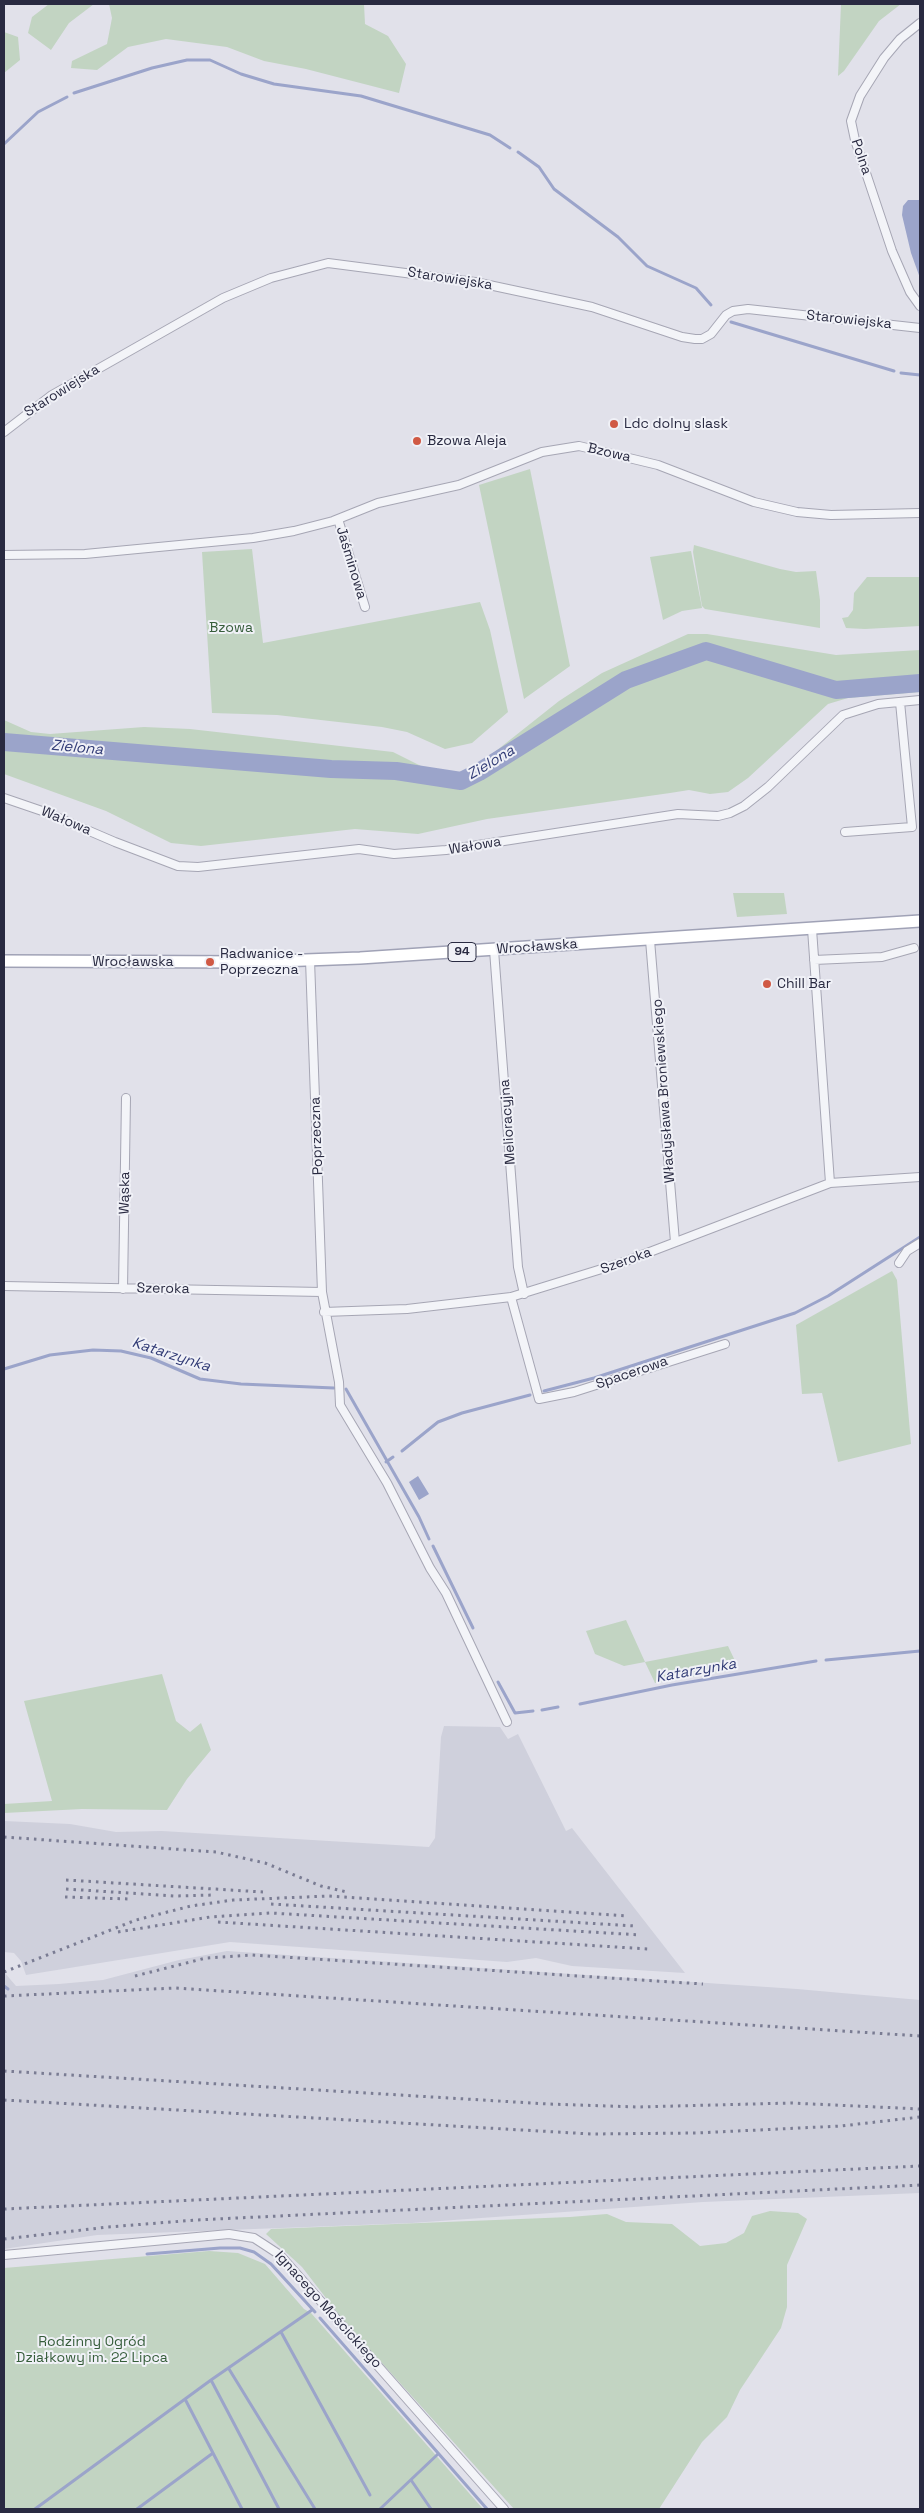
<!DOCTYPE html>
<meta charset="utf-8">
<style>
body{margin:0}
#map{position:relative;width:924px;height:2513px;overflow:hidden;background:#e1e1ea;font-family:"Space Grotesk",sans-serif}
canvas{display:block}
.frame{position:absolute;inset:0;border:5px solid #292a41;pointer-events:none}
</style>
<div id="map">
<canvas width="924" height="2513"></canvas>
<div class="frame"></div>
</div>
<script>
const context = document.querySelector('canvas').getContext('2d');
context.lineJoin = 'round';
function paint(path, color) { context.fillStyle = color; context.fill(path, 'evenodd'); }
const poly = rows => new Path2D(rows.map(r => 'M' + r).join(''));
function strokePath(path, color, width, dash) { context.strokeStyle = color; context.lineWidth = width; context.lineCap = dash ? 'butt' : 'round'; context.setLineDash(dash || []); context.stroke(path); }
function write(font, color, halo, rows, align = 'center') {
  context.font = font + ' "Space Grotesk",sans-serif'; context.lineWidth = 4; context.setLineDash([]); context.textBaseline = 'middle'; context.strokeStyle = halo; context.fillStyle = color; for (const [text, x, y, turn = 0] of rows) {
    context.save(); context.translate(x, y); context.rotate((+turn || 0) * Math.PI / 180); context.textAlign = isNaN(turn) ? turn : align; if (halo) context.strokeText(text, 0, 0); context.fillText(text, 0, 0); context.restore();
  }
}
const built = poly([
 [444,1726,500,1727,508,1739,518,1734,566,1831,572,1828,685,1973,572,1966,536,1958,507,1962,230,1942,26,1975,21,1961,14,1953,4,1952,4,1821,70,1824,116,1832,162,1831,429,1847,435,1838,441,1737],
 [227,1951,797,1989,920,2000,920,2193,703,2202,412,2223,97,2235,4,2249,4,1972,16,1986,59,1984,103,1980,179,1960]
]);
const green = poly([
 [49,4,94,4,69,23,51,50,28,33,32,17],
 [109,4,364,4,365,24,388,36,406,64,399,93,306,69,264,61,227,47,166,39,128,47,97,70,71,68,72,61,107,44,112,18],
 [841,4,901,4,879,21,844,71,838,76],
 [4,32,18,37,20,60,4,73],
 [530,469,570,666,524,699,479,485],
 [694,545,780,569,796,572,816,571,820,600,820,628,705,609,702,606,693,552],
 [252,549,263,643,480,602,490,630,508,712,472,743,445,749,407,732,382,727,277,715,212,713,202,552],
 [691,551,702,608,682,611,663,620,650,557],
 [867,577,920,577,920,626,865,629,846,628,842,618,848,617,853,610,854,593],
 [688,634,707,634,836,655,920,650,920,692,848,698,828,704,748,778,728,792,710,794,689,790,670,793,487,819,418,834,355,829,201,846,171,843,106,811,4,774,4,720,31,732,50,734,144,727,190,729,393,752,429,770,443,773,462,773,477,766,559,701,602,673],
 [733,893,784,893,787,914,737,917],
 [892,1271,897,1280,911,1444,838,1462,822,1393,802,1394,796,1325],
 [626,1620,645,1662,728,1646,737,1665,731,1670,717,1673,655,1683,645,1662,624,1666,595,1654,586,1631],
 [162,1674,176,1721,190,1732,201,1723,211,1750,187,1779,167,1810,82,1809,4,1813,4,1804,52,1801,24,1701],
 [770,2211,798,2213,807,2219,787,2265,787,2307,781,2328,740,2390,727,2417,702,2442,659,2509,514,2509,343,2320,302,2267,266,2234,271,2229,570,2217,607,2214,626,2222,672,2224,700,2246,726,2243,744,2233,752,2216],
 [209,2251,238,2253,265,2264,304,2309,311,2313,483,2509,4,2509,4,2268]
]);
const water = poly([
 [908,200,920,200,920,278,911,253,902,215,903,206],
 [418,1476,429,1494,419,1500,409,1482]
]);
const stream = poly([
 [74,93,152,68,187,60,210,60,241,74,274,84,361,96,490,135,510,148],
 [4,144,38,112,67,97],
 [518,152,539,167,554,189,618,237,647,266,696,288,711,305],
 [731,322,894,371],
 [901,373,920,375],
 [4,1369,50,1355,93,1350,121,1351,151,1358,200,1379,241,1384,334,1388],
 [346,1389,419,1517,429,1539],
 [544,1391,594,1378,795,1313,828,1296,920,1237],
 [402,1451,438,1422,462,1413,530,1395],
 [386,1462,393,1457],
 [433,1546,473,1628],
 [826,1660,920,1651],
 [498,1682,515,1713,533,1711],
 [580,1704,672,1685,816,1661],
 [542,1710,558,1707],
 [4,1986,8,1989],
 [147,2254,220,2248,240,2248,254,2252,271,2264,315,2312],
 [320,2318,487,2509],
 [281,2332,370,2495],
 [229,2369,315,2509],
 [211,2380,279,2509],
 [185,2399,242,2509],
 [411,2480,431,2509],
 [35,2509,211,2380,312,2310],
 [137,2509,213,2453],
 [380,2509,438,2454]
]);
const river = poly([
 [4,742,331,769,396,771,461,781,479,772,626,680,706,651,836,690,920,683]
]);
const street = poly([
 [920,23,900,39,884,58,860,96,851,121,855,140,892,251,910,292,920,306],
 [4,432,52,395,223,298,271,278,328,263,475,282,592,307,682,337,695,339,702,339,711,334,726,315,733,311,748,309,920,328],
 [338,519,365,607],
 [4,555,85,554,253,538,294,531,333,521,378,503,459,485,542,452,579,446,658,465,754,502,797,512,831,515,920,513],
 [4,798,45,812,115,842,178,866,198,867,359,849,394,854,446,850,678,814,718,816,730,813,744,806,768,787,843,715,878,704,920,700],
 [845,832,912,827,900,702],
 [812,929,830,1183],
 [650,940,675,1242],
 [494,950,518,1267,524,1294],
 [310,960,322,1292,339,1382,340,1405,387,1483,430,1568,446,1593,507,1722],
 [814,960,882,957,914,948],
 [899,1263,907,1251,920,1243],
 [4,1286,322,1292],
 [123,1289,126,1098],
 [511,1297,539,1399,574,1392,725,1344],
 [324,1312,407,1309,511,1297,621,1263,830,1183,920,1177],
 [4,2255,229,2234,254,2238,280,2255,504,2509]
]);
const primary = poly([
 [4,961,251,962,360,958,920,921]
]);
const rail = poly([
 [4,1837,216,1852,265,1863,321,1886,347,1892],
 [66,1880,263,1892],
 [66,1889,175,1896,215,1895],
 [65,1897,130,1899],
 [271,1904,635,1926],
 [218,1922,648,1949],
 [118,1932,210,1917,271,1913,641,1935],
 [4,1972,136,1920,191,1906,233,1900,329,1896,627,1916],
 [135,1976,206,1958,252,1955,703,1984],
 [4,1996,175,1988,920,2036],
 [4,2071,548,2104,637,2107,791,2103,920,2109],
 [4,2100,591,2134,696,2133,841,2126,920,2117],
 [4,2209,920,2166],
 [4,2239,108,2227,196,2220,920,2185]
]);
const markers = [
 [614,424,5,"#d05944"],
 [417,441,5,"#d05944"],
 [210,962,5,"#d05944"],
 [767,984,5,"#d05944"]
];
const shields = [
 [462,952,28]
];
const shieldNames = [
 ["94",462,952]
];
const streetNames = [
 ["Polna",861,157,71],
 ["Starowiejska",450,279,9],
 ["Starowiejska",849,320,6],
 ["Starowiejska",62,391,-32],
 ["Bzowa",609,453,13],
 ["Jaśminowa",351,563,73],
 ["Wałowa",66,821,23],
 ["Wałowa",475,846,-9],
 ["Wrocławska",537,947,-4],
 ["Wrocławska",133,962],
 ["Władysława Broniewskiego",664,1091,-94],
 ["Melioracyjna",508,1122,-94],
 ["Poprzeczna",317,1136,-92],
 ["Wąska",125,1193,-89],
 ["Szeroka",626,1261,-20],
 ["Szeroka",163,1289,1],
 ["Spacerowa",632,1373,-19],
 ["Ignacego Mościckiego",328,2310,48]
];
const poiNames = [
 ["Ldc dolny slask",624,424],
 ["Bzowa Aleja",427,441],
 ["Radwanice -",220,954],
 ["Poprzeczna",220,970],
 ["Chill Bar",777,984]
];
const parkNames = [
 ["Bzowa",231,628],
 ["Rodzinny Ogród",92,2342],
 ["Działkowy im. 22 Lipca",92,2358]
];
const waterNames = [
 ["Zielona",77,748,5],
 ["Zielona",491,763,-31],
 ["Katarzynka",171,1355,18],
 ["Katarzynka",696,1671,-10]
];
paint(built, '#cfd0dc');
paint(green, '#c2d4c2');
paint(water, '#9ba4ca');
strokePath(stream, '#9ba4ca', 3);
strokePath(river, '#9ba4ca', 18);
strokePath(street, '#a6a6b4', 10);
strokePath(primary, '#a0a2b6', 14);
strokePath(street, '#f3f4f8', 8);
strokePath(primary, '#fff', 11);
strokePath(rail, '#7a7c93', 3, [2.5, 5]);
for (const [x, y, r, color] of markers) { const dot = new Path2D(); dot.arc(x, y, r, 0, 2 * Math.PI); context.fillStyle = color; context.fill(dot); strokePath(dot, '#f0f1f7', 2); }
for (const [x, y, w] of shields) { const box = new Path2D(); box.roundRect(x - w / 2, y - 9.5, w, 19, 4); context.fillStyle = '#f0f1f7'; context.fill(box); strokePath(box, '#292a41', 1); }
write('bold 12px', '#292a41', null, shieldNames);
write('14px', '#292a41', '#f0f1f7', streetNames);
write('14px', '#292a41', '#f0f1f7', poiNames, 'left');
write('14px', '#365d3a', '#f0f1f7', parkNames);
write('italic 15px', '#323c76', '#f0f1f7', waterNames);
</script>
